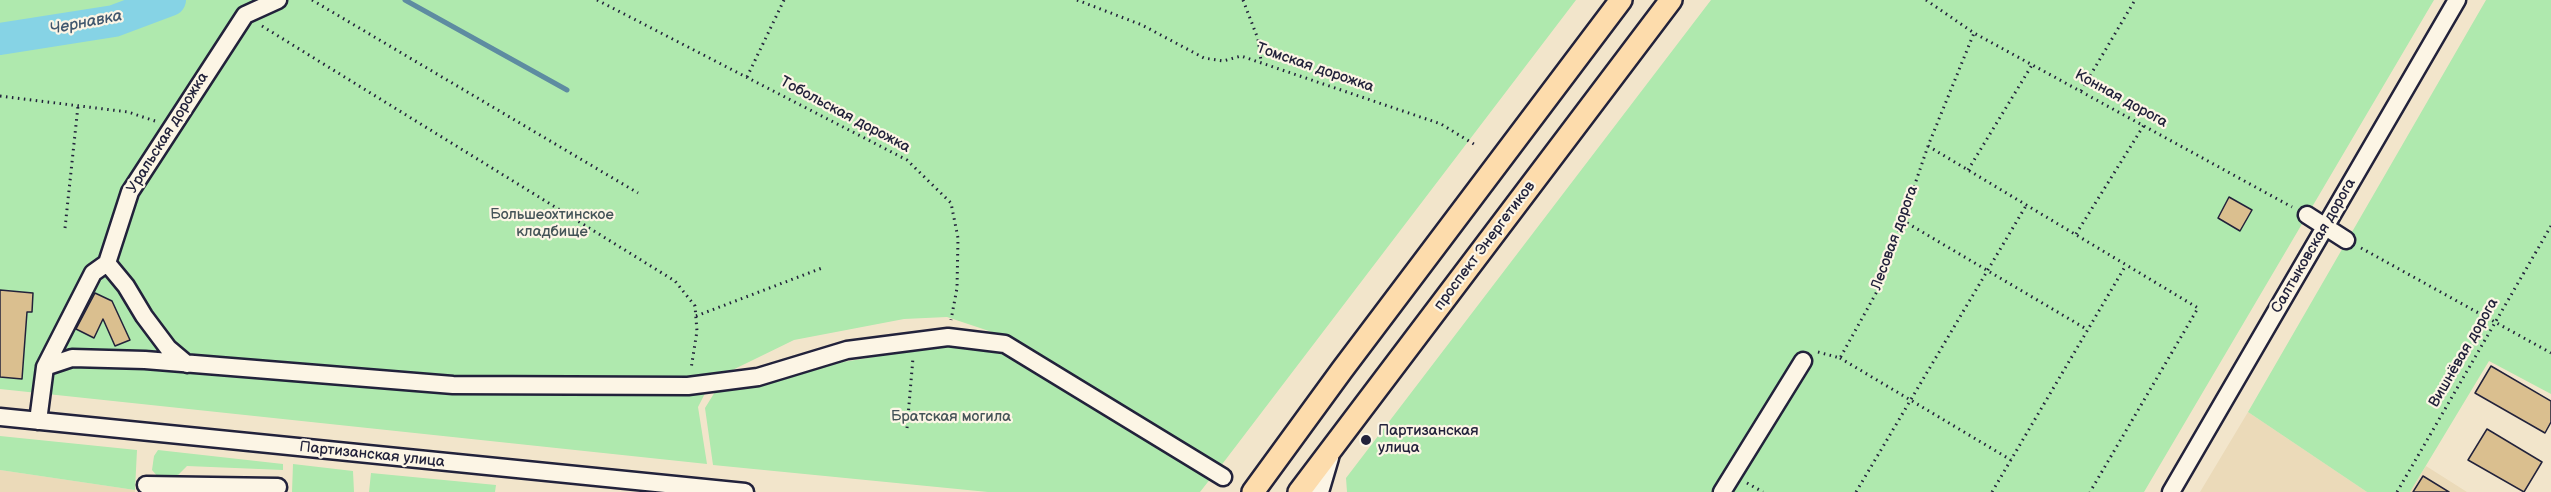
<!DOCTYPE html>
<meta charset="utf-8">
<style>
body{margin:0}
canvas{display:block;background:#f2e5cb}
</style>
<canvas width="2551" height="492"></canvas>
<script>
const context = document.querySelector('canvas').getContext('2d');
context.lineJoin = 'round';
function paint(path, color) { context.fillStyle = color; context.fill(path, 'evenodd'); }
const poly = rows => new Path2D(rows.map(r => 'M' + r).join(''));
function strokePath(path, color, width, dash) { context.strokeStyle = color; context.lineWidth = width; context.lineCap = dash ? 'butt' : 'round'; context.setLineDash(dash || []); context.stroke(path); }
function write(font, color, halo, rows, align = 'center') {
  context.font = font + ' "Balsamiq Sans",sans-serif'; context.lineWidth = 4.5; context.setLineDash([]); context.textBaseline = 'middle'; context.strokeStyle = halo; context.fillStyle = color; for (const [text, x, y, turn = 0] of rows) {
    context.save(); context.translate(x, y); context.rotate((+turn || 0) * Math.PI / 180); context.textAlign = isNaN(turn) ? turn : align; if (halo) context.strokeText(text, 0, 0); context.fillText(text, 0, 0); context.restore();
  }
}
const built = poly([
 [2248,412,2367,492,2200,492],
 [2426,466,2467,492,2410,492],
 [0,470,135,490,135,492,0,492]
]);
const green = poly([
 [0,0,1576,0,1220,467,1013,339,947,317,904,319,794,340,712,380,698,407,707,464,0,389],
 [1711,0,2434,0,2144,492,1347,492,1346,478],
 [2486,0,2551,0,2551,394,2489,361,2410,492,2367,492,2248,412],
 [946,345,1002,354,1211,478,1200,492,988,492,713,465,705,408,718,387,758,383,843,362],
 [0,436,137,450,135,490,0,470],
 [158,450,283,464,283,470,187,466,175,478,158,477,152,470,154,456],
 [293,464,353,471,354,492,292,492],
 [371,473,496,485,495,492,369,492]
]);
const stream = poly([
 [405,0,567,90]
]);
const river = poly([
 [0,39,114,21,170,0]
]);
const building = poly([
 [2229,197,2252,210,2240,231,2218,218,2229,197],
 [0,290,33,293,32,312,27,312,22,379,0,377,0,290],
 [95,293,112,301,130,340,115,346,103,319,94,338,76,329,95,293],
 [2491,366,2551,401,2551,422,2545,433,2475,393,2491,366],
 [2487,429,2542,462,2524,492,2468,460,2487,429],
 [2423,476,2449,492,2413,492,2423,476]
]);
const path = poly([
 [312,0,638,193],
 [597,0,907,160,951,203,958,238,957,288,951,320],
 [1077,0,1142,25,1204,58,1223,61,1241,56,1441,124,1477,146],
 [1243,0,1258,39,1261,61],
 [1926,0,1974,33,2292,207],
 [262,26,675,281,695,306,697,331,691,369],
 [747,77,784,0],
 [2081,91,2135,0],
 [0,96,128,112,155,121],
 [1928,146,2198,308,2090,492],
 [1968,170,2032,65],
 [1902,220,2088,330],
 [65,228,78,106],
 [2076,234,2144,125],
 [2361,248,2551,353],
 [696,316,822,268],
 [1818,352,1840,358,1880,286,1928,146,1974,33],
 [1840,358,2011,460],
 [907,428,913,358],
 [1747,483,1763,492],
 [1856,492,2027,204],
 [1992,492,2126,265],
 [2397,492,2551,226]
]);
const minor = poly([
 [2307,215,2346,240],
 [107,263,126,286,144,316,168,348,187,364],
 [45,367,72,358,145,360,453,385,688,386,758,377,847,350,948,337,1005,344,1223,477],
 [0,417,745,492],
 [38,421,45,367,93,273,107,263,130,192,245,15,278,0],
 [146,485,278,487],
 [1320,492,1330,458],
 [1722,492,1803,361],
 [2171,492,2457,0]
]);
const major = poly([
 [1253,492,1342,370,1621,0],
 [1299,492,1671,0]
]);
const markers = [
 [1366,440,6,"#22223b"]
];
const streetNames = [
 ["Томская дорожка",1315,68,19],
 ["Конная дорога",2121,99,29],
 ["Тобольская дорожка",845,115,28],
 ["Уральская дорожка",168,133,-58],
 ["Лесовая дорога",1895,238,-70],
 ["проспект Энергетиков",1485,246,-53],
 ["Салтыковская дорога",2314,246,-60],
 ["Вишнёвая дорога",2464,353,-60],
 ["Партизанская улица",372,455,6]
];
const parkNames = [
 ["Большеохтинское",552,215],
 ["кладбище",552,232],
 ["Братская могила",951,417]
];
const poiNames = [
 ["Партизанская",1378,431],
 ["улица",1378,448]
];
const waterNames = [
 ["Чернавка",86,23,-11]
];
paint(built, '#ebdab9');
paint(green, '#afe9ae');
strokePath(stream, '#5e8ca1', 5);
strokePath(river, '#86d3e5', 32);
paint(building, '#dabf8f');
strokePath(building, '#22223b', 1.5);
strokePath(minor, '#22223b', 21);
strokePath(major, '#22223b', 26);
strokePath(path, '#22223b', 3, [1.5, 4.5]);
strokePath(minor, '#fcf5e5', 16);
strokePath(major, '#fddcac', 21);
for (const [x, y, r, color] of markers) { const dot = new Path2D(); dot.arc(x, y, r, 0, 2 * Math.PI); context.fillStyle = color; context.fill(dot); strokePath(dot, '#fcf5e5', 2); }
write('15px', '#22223b', '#fcf5e5', streetNames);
write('15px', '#455458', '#fcf5e5', parkNames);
write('15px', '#22223b', '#fcf5e5', poiNames, 'left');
write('italic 16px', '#40576e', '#fcf5e5', waterNames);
</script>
